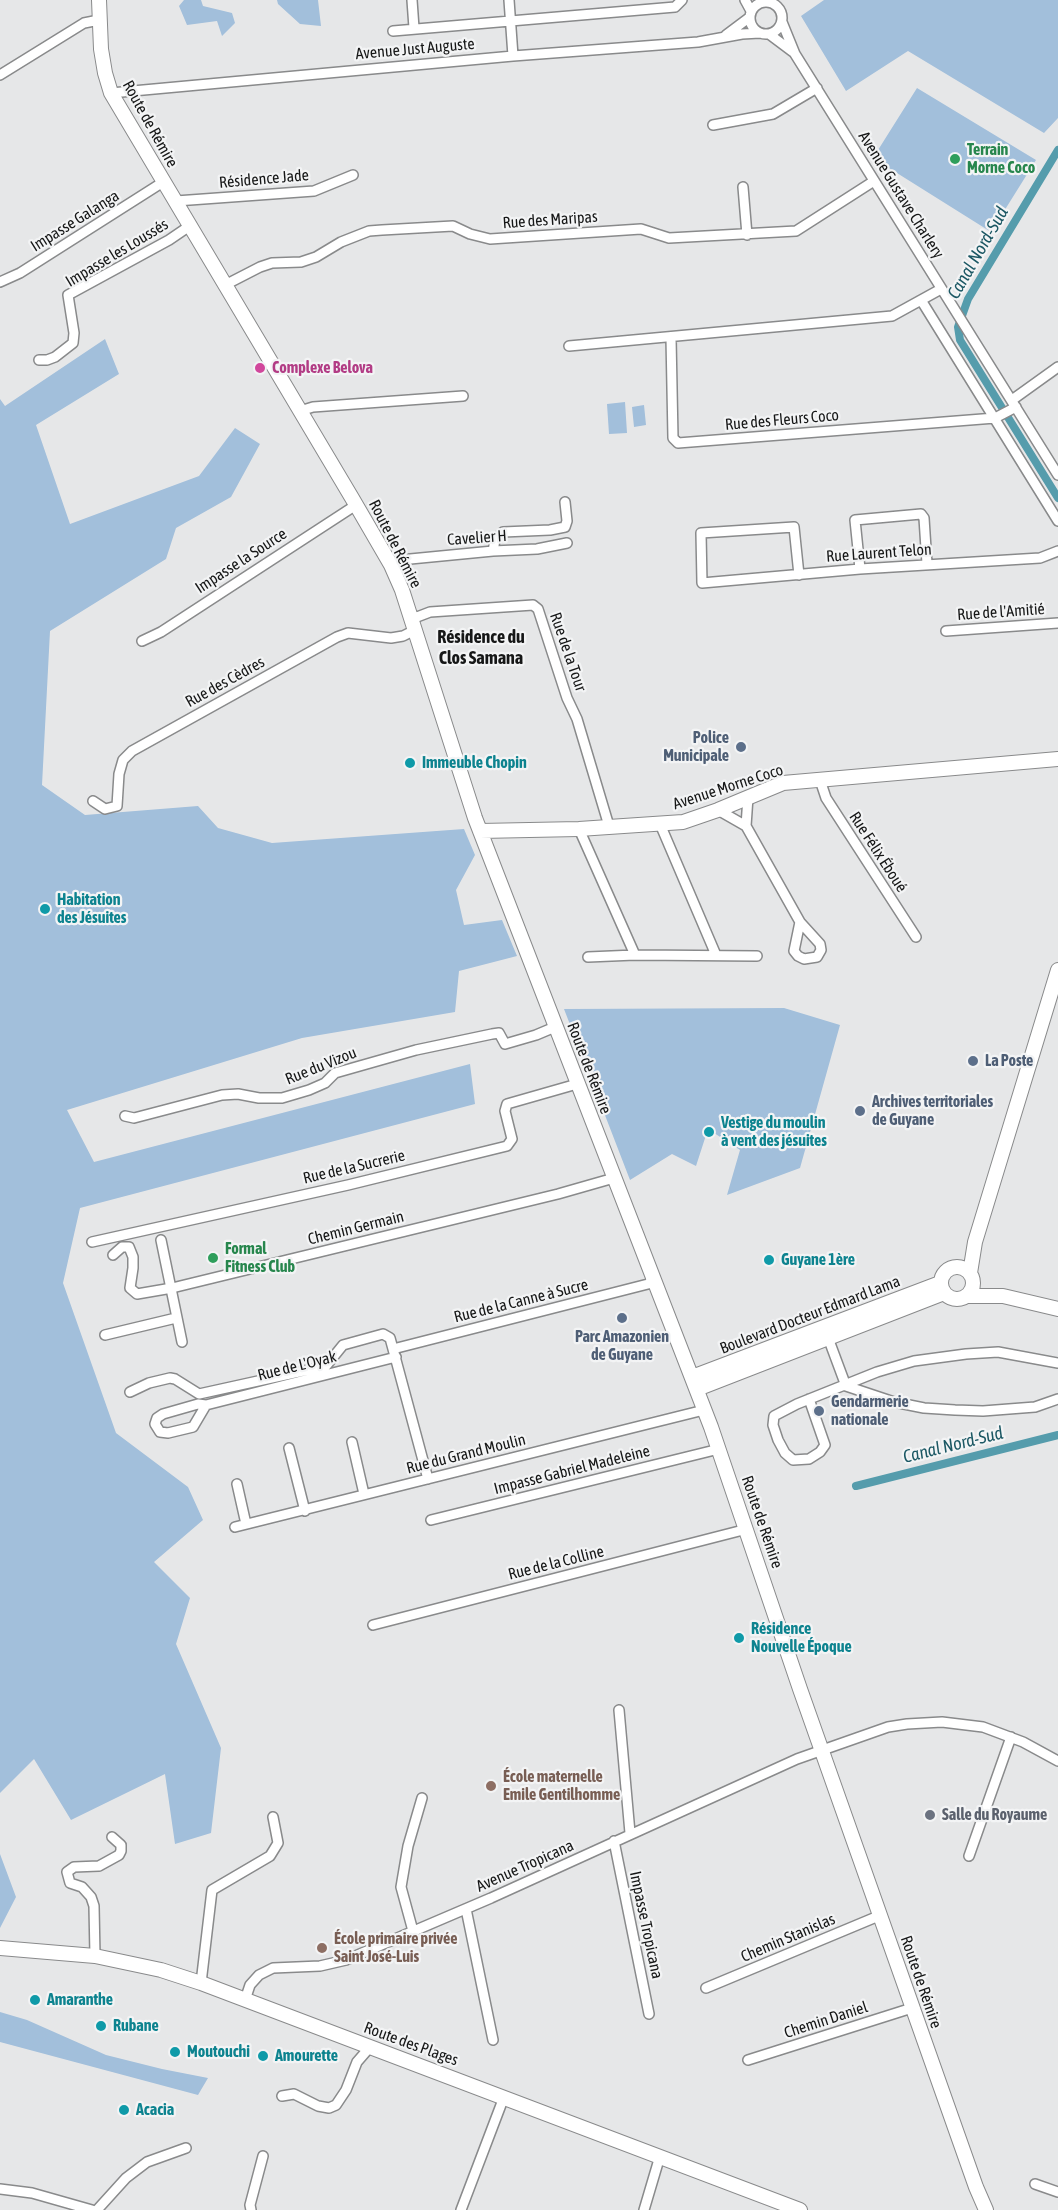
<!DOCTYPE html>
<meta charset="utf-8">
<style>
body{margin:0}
canvas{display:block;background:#e6e7e8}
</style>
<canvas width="1058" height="2210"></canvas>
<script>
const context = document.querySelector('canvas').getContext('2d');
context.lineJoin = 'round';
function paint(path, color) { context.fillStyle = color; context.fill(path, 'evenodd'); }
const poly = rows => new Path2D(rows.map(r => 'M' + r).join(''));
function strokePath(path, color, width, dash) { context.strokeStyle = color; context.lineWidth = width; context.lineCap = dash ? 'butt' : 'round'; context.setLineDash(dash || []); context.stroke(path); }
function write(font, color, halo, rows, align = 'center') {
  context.font = font + ' "Asap Condensed",sans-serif'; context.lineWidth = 4.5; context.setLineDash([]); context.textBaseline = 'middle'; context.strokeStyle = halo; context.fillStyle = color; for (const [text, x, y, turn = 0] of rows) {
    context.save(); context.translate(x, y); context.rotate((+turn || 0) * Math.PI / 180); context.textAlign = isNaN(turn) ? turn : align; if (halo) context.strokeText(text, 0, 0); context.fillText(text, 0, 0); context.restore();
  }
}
const green = poly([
 [184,0,201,0,203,6,232,13,235,23,222,36,217,21,187,25,179,6],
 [277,0,318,0,321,26,300,24,278,4],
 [824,0,1058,0,1058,118,1044,133,908,51,846,91,801,16],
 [917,88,1036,160,991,232,873,158],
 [105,339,119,374,36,425,70,524,199,476,235,428,260,444,231,497,176,528,166,559,50,631,42,785,85,815,198,806,218,828,272,843,464,829,475,855,456,890,464,925,502,920,517,956,459,971,455,1012,302,1038,67,1110,94,1162,470,1064,475,1104,80,1208,63,1283,116,1433,188,1487,203,1520,154,1562,190,1598,176,1644,221,1748,211,1833,175,1844,165,1774,71,1820,34,1759,0,1793,0,399,5,406],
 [625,402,627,433,609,434,607,404],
 [644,405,646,425,634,427,632,407],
 [784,1008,840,1025,800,1168,727,1195,740,1150,708,1129,696,1166,672,1154,630,1180,564,1009],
 [0,1854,16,1897,0,1928],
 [0,2012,27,2020,106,2055,162,2069,208,2078,198,2095,0,2042]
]);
const canal = poly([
 [1058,150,968,299,958,327,960,340,1058,498],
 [856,1486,1058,1435]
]);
const street = poly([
 [412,0,414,28],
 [509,0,513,56],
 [745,0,751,11],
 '750 18a16 16 0 1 1 32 0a16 16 0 1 1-32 0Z',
 [782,22,795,54,1058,475],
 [393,31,675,7,682,0],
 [769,34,793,52],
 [726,35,750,17],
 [0,75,84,23,99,20],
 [111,93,513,56,698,42,742,34,760,33],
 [713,125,773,114,817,88],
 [743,187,747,235],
 [176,201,314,191,353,175],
 [0,282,20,273,160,184,162,180],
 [225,285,260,267,272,263,301,262,316,257,341,242,369,231,382,230,453,226,470,234,490,239,641,229,669,238,796,231,874,181],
 [921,300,1058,521],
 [671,338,673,438,678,443,995,418,1016,407],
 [569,346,892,316,941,289],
 [39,360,47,360,55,357,73,343,74,333,68,295,169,240,191,225],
 [1012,400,1058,367],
 [300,411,313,407,463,396],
 [493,551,495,540,503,532,550,530,565,527,567,521,565,502],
 [391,565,400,560,493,551,537,549,567,543],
 [860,569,855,520,921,514,924,518,927,564],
 [799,575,794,527,701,533,702,583,860,569,1040,558,1058,551],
 [411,616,417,617,430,612,533,605,538,609,567,698,577,719,609,826],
 [946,631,1058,623],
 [142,641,161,632,356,505],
 [820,780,826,798,916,937],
 [93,801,105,809,117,806,119,774,123,760,132,751,337,637,348,633,391,638,403,636,415,630],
 [718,810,746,826,800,922,820,944,821,950,817,957,804,959,798,956,794,951,800,922],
 [660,824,716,955],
 [746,826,748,797],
 [579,829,635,955],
 [588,957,635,955,757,956],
 [125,1116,134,1118,222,1095,238,1094,259,1098,282,1098,309,1090,325,1083,335,1073,416,1050,492,1034,499,1033,505,1044,536,1035,555,1027],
 [161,1240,182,1342],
 [92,1242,348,1185,507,1146,512,1139,505,1111,507,1104,577,1084],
 [113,1255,122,1247,129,1247,133,1257,133,1268,130,1288,137,1294,172,1288,558,1194,614,1178],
 [105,1335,176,1318],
 [827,1335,846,1386],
 [393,1349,648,1284,655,1278],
 [846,1386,894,1402,924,1408,955,1410,983,1411,1035,1407,1058,1399],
 [130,1392,149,1383,170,1378,175,1379,199,1394,326,1366,343,1345,383,1334,390,1338,393,1349,428,1479],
 [809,1399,825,1445,820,1452,809,1459,793,1460,785,1453,778,1440,773,1425,774,1416,797,1404,877,1372,914,1361,966,1354,998,1352,1058,1363],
 [206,1405,193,1427,168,1433,160,1432,155,1424,157,1418,163,1414,198,1404,206,1405,396,1357],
 [352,1442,364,1494],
 [289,1448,305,1511],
 [237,1484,246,1524],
 [431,1520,719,1449],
 [235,1527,704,1410],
 [373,1625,747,1529],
 [619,1710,630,1833],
 [614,1841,649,2014],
 [969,1856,1011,1737],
 [466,1909,493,2040],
 [413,1931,401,1887,408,1846,422,1798],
 [95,1956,94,1906,91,1897,82,1887,70,1883,67,1872,74,1867,99,1866,119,1855,121,1851,121,1845,112,1837],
 [201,1983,212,1890,270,1856,278,1843,273,1817],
 [706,1988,881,1915],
 [245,2000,250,1985,259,1975,273,1968,320,1966,346,1960,491,1898,797,1759,888,1727,907,1724,942,1722,983,1727,1023,1742,1058,1761],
 [748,2060,912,2008],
 [282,2096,294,2094,318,2106,329,2108,336,2105,346,2090,357,2062,370,2047],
 [1035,2184,1058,2192],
 [0,2189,32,2193,92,2210],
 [97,2210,126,2178,147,2162,186,2148],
 [251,2210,250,2205,263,2156],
 [461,2210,504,2097],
 [644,2210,660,2156]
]);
const secondary = poly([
 [99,0,101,49,105,73,111,93,352,498,391,565,402,590,475,818,711,1427,800,1689,976,2187,986,2210],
 [480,831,579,829,683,822,718,810,783,783,1058,759],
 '941 1283a16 16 0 1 1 32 0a16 16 0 1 1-32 0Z',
 [970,1273,975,1242,1058,970],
 [967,1296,1003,1296,1058,1309],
 [692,1377,940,1283],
 [697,1389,944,1293],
 [0,1948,95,1956,161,1970,201,1983,800,2210]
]);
const markers = [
 [955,159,6,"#2e9e5b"],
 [260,368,6,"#d1479c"],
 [741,747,6,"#5c6f8a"],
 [410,763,6,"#0f9aa8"],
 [45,909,6,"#0f9aa8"],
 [973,1061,6,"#5c6f8a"],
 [860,1111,6,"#5c6f8a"],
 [709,1132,6,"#0f9aa8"],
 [213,1258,6,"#2e9e5b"],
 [769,1260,6,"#0f9aa8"],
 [622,1318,6,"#5c6f8a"],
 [819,1411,6,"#5c6f8a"],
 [739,1638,6,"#0f9aa8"],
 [491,1786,6,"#8d6e63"],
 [930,1815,6,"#6b7280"],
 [322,1948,6,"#8d6e63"],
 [35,2000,6,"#0f9aa8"],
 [101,2026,6,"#0f9aa8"],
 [175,2052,6,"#0f9aa8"],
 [263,2056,6,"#0f9aa8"],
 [124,2110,6,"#0f9aa8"]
];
const streetNames = [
 ["Avenue Just Auguste",415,49,-5],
 ["Route de Rémire",150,124,61],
 ["Résidence Jade",264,179,-5],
 ["Avenue Gustave Charlery",901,195,58],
 ["Rue des Maripas",550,220,-4],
 ["Impasse Galanga",75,221,-32],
 ["Impasse les Loussés",117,253,-31],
 ["Rue des Fleurs Coco",782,420,-5],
 ["Cavelier H",477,538,-4],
 ["Route de Rémire",395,544,63],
 ["Rue Laurent Telon",879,553,-4],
 ["Impasse la Source",241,561,-33],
 ["Rue de l'Amitié",1001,612,-4],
 ["Rue de la Tour",568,652,71],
 ["Rue des Cèdres",225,682,-29],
 ["Avenue Morne Coco",728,787,-18],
 ["Rue Félix Éboué",878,852,57],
 ["Rue du Vizou",321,1066,-22],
 ["Route de Rémire",589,1068,69],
 ["Rue de la Sucrerie",354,1167,-13],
 ["Chemin Germain",356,1228,-14],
 ["Rue de la Canne à Sucre",521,1301,-14],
 ["Boulevard Docteur Edmard Lama",810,1315,-21],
 ["Rue de L'Oyak",297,1366,-14],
 ["Rue du Grand Moulin",466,1454,-14],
 ["Impasse Gabriel Madeleine",572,1470,-14],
 ["Route de Rémire",762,1522,71],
 ["Rue de la Colline",556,1563,-14],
 ["Avenue Tropicana",525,1866,-24],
 ["Impasse Tropicana",646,1925,78],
 ["Chemin Stanislas",788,1938,-23],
 ["Route de Rémire",921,1982,71],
 ["Chemin Daniel",826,2020,-18],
 ["Route des Plages",411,2044,20]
];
const leisureNames = [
 ["Terrain",967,150],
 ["Morne Coco",967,168],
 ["Formal",225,1249],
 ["Fitness Club",225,1267]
];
const hotelNames = [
 ["Complexe Belova",272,368]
];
const serviceNames = [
 ["Police",729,738,"right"],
 ["Municipale",729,756,"right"],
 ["La Poste",985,1061],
 ["Archives territoriales",872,1102],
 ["de Guyane",872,1120],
 ["Parc Amazonien",622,1337,"center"],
 ["de Guyane",622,1355,"center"],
 ["Gendarmerie",831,1402],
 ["nationale",831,1420]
];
const cultureNames = [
 ["Immeuble Chopin",422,763],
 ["Habitation",57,900],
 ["des Jésuites",57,918],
 ["Vestige du moulin",721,1123],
 ["à vent des jésuites",721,1141],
 ["Guyane 1ère",781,1260],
 ["Résidence",751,1629],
 ["Nouvelle Époque",751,1647],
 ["Amaranthe",47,2000],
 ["Rubane",113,2026],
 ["Moutouchi",187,2052],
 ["Amourette",275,2056],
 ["Acacia",136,2110]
];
const educationNames = [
 ["École maternelle",503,1777],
 ["Emile Gentilhomme",503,1795],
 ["École primaire privée",334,1939],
 ["Saint José-Luis",334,1957]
];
const worshipNames = [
 ["Salle du Royaume",942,1815]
];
const waterNames = [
 ["Canal Nord-Sud",978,253,-60],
 ["Canal Nord-Sud",953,1445,-14]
];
const neighbourhoodNames = [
 ["Résidence du",481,637],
 ["Clos Samana",481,658]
];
paint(green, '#a2bfdb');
strokePath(canal, '#559cac', 8);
strokePath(street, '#898a8b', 12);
strokePath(secondary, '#898a8b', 16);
strokePath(street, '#fff', 9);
strokePath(secondary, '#fff', 14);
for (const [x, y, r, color] of markers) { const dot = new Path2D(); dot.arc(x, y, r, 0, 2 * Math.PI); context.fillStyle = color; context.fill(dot); strokePath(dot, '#f3f4f5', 2); }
write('16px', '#161717', '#f3f4f5', streetNames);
write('bold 16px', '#27864d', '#f3f4f5', leisureNames, 'left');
write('bold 16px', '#b23c85', '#f3f4f5', hotelNames, 'left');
write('bold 16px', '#4e5e75', '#f3f4f5', serviceNames, 'left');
write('bold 16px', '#0d838f', '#f3f4f5', cultureNames, 'left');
write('bold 16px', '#785e54', '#f3f4f5', educationNames, 'left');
write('bold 16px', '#5b616d', '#f3f4f5', worshipNames, 'left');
write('italic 18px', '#1c5864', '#f3f4f5', waterNames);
write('bold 18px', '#161717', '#f3f4f5', neighbourhoodNames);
</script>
